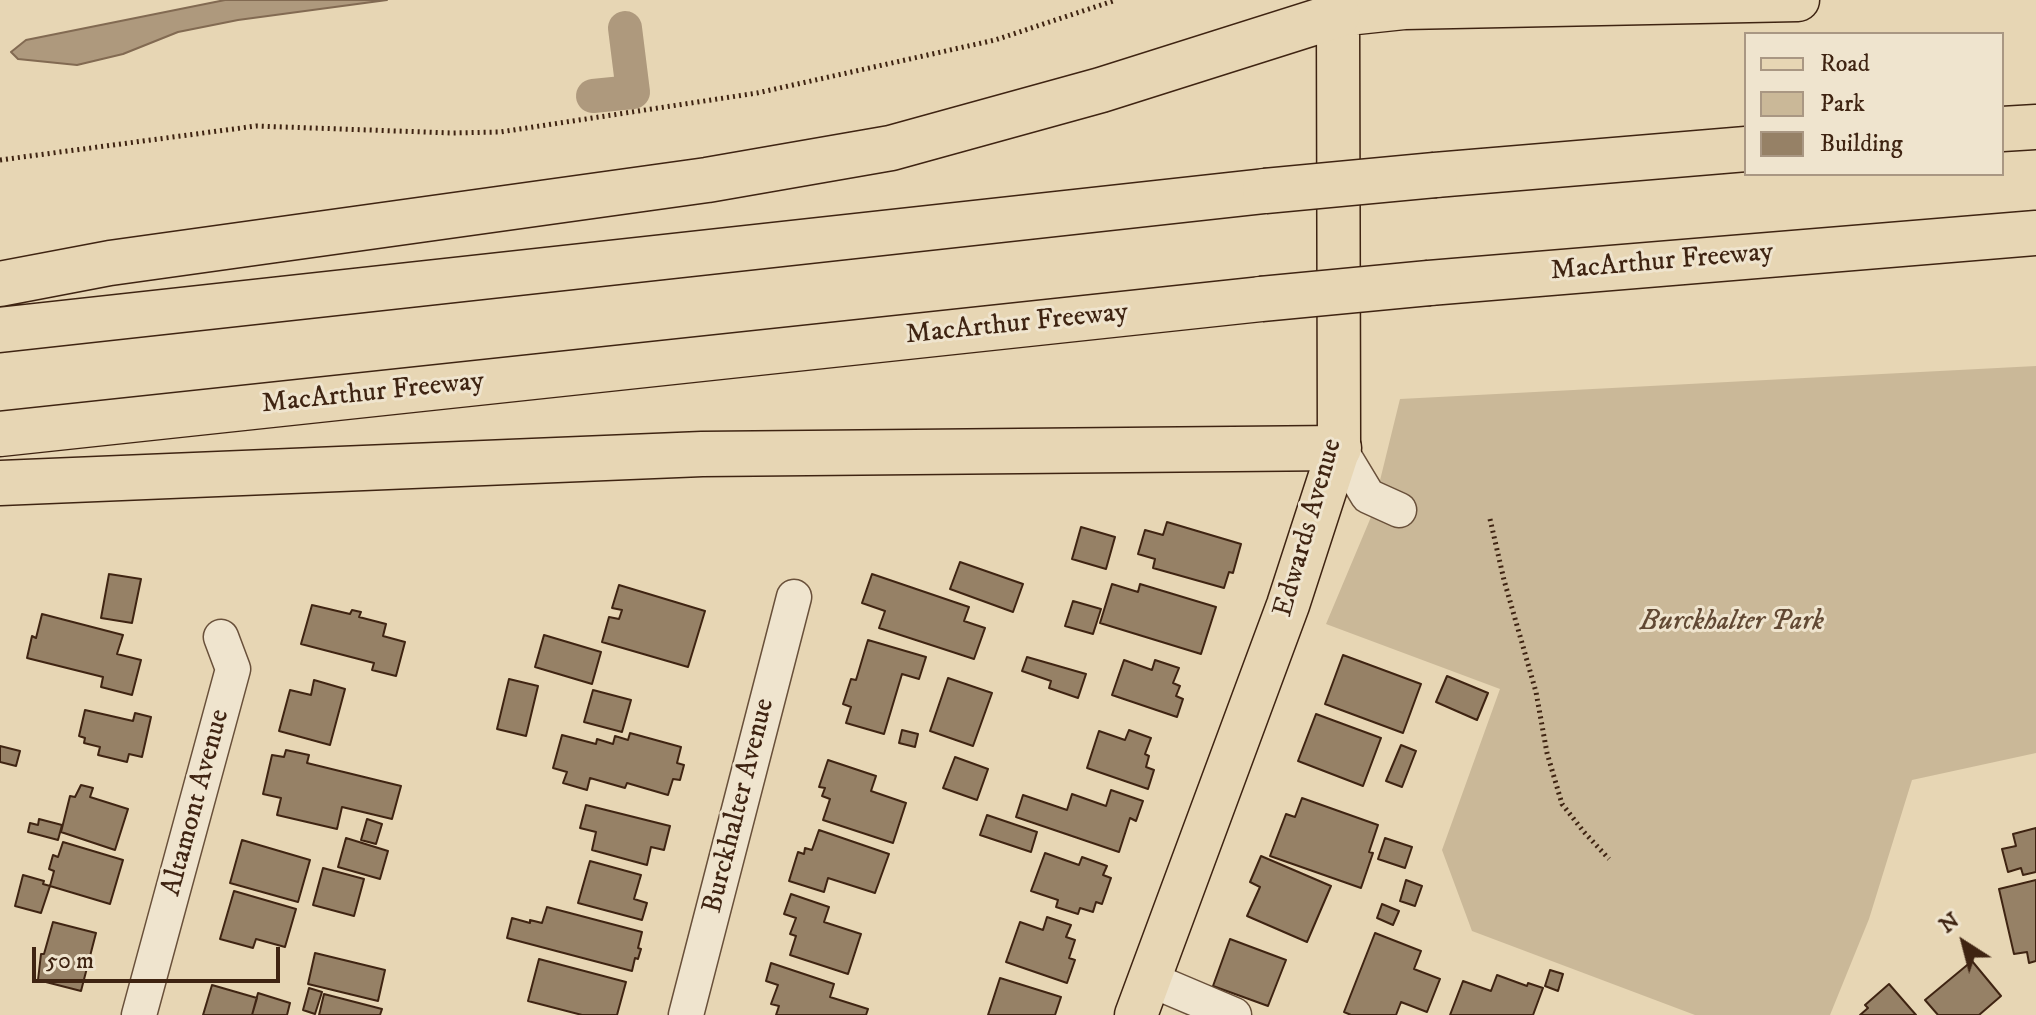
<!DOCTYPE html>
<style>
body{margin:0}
#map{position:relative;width:2036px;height:1015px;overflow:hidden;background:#e7d6b4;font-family:"IM FELL DW Pica",serif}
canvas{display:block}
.legend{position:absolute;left:1744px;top:32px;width:260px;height:144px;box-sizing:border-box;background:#efe4ce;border:2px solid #a99783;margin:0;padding:10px 14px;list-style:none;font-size:24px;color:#3f2412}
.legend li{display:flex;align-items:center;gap:16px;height:40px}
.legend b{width:40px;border:2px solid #a99783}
.north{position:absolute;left:1924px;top:903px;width:80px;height:80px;-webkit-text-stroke:6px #efe4ce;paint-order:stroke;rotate:324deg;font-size:22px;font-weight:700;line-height:32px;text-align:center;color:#3f2412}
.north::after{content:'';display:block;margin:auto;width:28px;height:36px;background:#3f2412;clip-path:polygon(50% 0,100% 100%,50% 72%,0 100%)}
.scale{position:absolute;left:32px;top:947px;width:248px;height:36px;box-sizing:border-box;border:4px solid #3f2412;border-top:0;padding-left:10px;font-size:24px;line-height:28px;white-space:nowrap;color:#3f2412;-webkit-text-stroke:6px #efe4ce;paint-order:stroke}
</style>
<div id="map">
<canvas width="2036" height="1015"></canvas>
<ul class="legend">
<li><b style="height:10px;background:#e7d6b4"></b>Road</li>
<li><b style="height:22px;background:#cab898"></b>Park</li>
<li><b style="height:22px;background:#968166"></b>Building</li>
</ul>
<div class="north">N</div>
<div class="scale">50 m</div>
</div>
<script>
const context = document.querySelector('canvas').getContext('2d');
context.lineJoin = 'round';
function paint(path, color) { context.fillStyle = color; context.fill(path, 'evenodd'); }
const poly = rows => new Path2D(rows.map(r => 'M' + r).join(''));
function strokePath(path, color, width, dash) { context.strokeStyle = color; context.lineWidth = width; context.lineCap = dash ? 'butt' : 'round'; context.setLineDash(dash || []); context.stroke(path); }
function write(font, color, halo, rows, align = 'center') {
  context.font = font + ' "IM FELL DW Pica",serif'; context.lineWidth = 6; context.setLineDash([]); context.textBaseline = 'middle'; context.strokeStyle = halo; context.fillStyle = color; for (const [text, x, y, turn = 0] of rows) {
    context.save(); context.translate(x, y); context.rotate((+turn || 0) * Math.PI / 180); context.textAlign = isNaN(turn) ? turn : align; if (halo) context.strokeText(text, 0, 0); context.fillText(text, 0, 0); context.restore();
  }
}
const green = poly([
 [2036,366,2036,753,1912,780,1869,919,1830,1015,1695,1015,1472,931,1442,850,1500,689,1326,624,1371,517,1400,399]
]);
const water = poly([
 [225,0,387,0,238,20,178,32,123,54,77,65,18,59,11,52,26,40,225,0]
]);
const canal = poly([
 [593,96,633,92,625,28]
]);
const building = poly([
 [1167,522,1241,544,1233,573,1229,572,1224,588,1153,568,1155,559,1138,554,1145,530,1163,535,1167,522],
 [1081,527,1115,537,1106,569,1072,559,1081,527],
 [960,562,1023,584,1013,612,950,589,960,562],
 [109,574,141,579,132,623,101,618,109,574],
 [872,574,969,607,964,621,985,628,974,659,879,628,885,611,862,603,872,574],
 [1112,584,1138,592,1140,584,1216,607,1201,654,1100,623,1112,584],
 [619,585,705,611,688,667,602,642,609,617,619,619,622,610,612,608,619,585],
 [1073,601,1101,609,1093,634,1065,626,1073,601],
 [312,605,350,614,352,610,361,612,359,617,386,624,383,636,405,642,396,676,372,670,374,663,301,644,312,605],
 [42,614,123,635,117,654,141,660,132,695,101,687,103,677,27,658,32,636,36,638,42,614],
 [544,635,601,652,592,684,535,667,544,635],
 [868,640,926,657,919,679,902,674,884,734,846,723,851,707,843,704,851,679,856,680,868,640],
 [1343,655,1421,684,1403,733,1325,704,1343,655],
 [1027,657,1086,674,1078,698,1049,688,1051,681,1022,671,1027,657],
 [1124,660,1152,670,1155,660,1179,668,1173,683,1180,686,1176,696,1183,699,1177,717,1112,695,1124,660],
 [1447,676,1488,693,1477,720,1436,702,1447,676],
 [948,678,992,693,973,746,930,731,948,678],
 [509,679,538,686,526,736,497,729,509,679],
 [314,680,345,689,330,745,279,731,290,690,311,695,314,680],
 [593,690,631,700,622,732,584,722,593,690],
 [85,710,133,721,135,713,151,717,142,757,129,754,127,762,98,755,100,747,84,743,85,738,79,736,85,710],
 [1316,714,1381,738,1363,786,1298,761,1316,714],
 [902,730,918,734,915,747,899,743,902,730],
 [1129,730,1151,738,1145,754,1149,756,1146,767,1154,770,1148,789,1087,768,1099,731,1125,740,1129,730],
 [630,733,681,747,677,763,684,765,680,780,673,779,668,795,627,783,625,788,590,778,587,790,563,783,567,772,553,768,562,735,596,744,597,739,613,744,615,736,628,740,630,733],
 [1401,745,1416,751,1402,787,1386,781,1401,745],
 [0,746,20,751,16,766,0,762,0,746],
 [286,750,309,755,307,763,401,786,392,819,342,807,337,829,277,815,281,798,263,794,272,755,284,757,286,750],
 [955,757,988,769,977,800,943,788,955,757],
 [828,760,876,776,871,791,906,803,893,843,823,820,830,799,822,796,825,788,819,787,828,760],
 [81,785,93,788,90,797,128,809,115,850,61,832,70,796,75,797,81,785],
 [1111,790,1143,801,1136,821,1130,818,1119,852,1016,817,1023,795,1067,810,1072,794,1106,806,1111,790],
 [1302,798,1378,825,1369,852,1373,853,1361,888,1270,856,1286,814,1295,817,1302,798],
 [586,805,670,826,664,850,651,847,647,865,592,850,596,832,580,828,586,805],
 [987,815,1037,832,1031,852,980,835,987,815],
 [39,819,62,825,58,840,28,832,30,823,38,825,39,819],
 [367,819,382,824,376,844,361,840,367,819],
 [2036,828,2036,872,2023,875,2021,868,2008,872,2002,849,2016,846,2013,834,2036,828],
 [819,830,889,854,875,893,828,878,824,892,789,881,798,852,804,854,805,848,812,850,819,830],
 [346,838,388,851,380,879,338,867,346,838],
 [1385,838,1412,847,1405,868,1378,859,1385,838],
 [242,840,310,860,298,902,230,883,242,840],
 [63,842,123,860,110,904,50,886,54,871,49,869,53,855,58,857,63,842],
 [1045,853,1079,865,1082,857,1107,866,1103,875,1111,878,1102,904,1096,902,1093,912,1080,908,1078,914,1056,907,1058,900,1031,891,1045,853],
 [1261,856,1331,886,1307,942,1247,916,1260,887,1250,882,1261,856],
 [590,861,641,875,634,899,647,903,642,920,578,903,590,861],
 [323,868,364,879,354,916,313,905,323,868],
 [23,875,44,881,43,884,50,886,41,913,15,906,23,875],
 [1406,880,1422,886,1415,906,1400,901,1406,880],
 [2036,880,2036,961,2029,963,2027,952,2014,954,1999,889,2036,880],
 [234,891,296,909,285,947,256,939,253,948,220,939,234,891],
 [791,894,829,907,824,922,861,934,848,974,790,955,796,936,790,934,796,918,784,914,791,894],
 [1382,904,1399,911,1393,925,1377,918,1382,904],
 [547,907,642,932,638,948,641,949,638,959,635,958,632,971,507,938,512,918,530,923,530,920,542,923,547,907],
 [1047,917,1071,925,1066,937,1075,940,1069,958,1075,960,1067,983,1006,962,1020,922,1043,930,1047,917],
 [53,922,96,933,81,991,38,980,41,954,44,954,53,922],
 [1375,933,1421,951,1414,969,1440,979,1427,1012,1401,1002,1396,1015,1351,1015,1344,1012,1375,933],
 [1230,939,1286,960,1268,1006,1213,986,1230,939],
 [315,953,385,970,378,1001,308,984,315,953],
 [539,959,626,982,617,1015,582,1015,528,1001,539,959],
 [1972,961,2001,996,1979,1015,1938,1015,1925,1000,1972,961],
 [771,963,834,984,830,997,868,1009,866,1015,776,1015,779,1006,771,1004,778,985,766,981,771,963],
 [1550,970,1563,974,1558,991,1545,986,1550,970],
 [1497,975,1527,986,1528,983,1543,988,1533,1015,1450,1015,1463,981,1491,991,1497,975],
 [1000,978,1061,997,1055,1015,988,1015,1000,978],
 [1889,984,1916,1015,1860,1015,1868,1008,1865,1005,1889,984],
 [212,985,257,998,252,1015,203,1015,212,985],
 [309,988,322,992,315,1014,303,1010,309,988],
 [258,993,290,1003,287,1015,252,1015,258,993],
 [324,994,382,1009,380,1015,319,1015,324,994]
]);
const path = poly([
 [0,160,256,126,453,133,500,132,757,93,995,40,1116,0],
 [1490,519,1504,580,1536,692,1547,753,1562,804,1584,832,1609,859]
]);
const minor = poly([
 [1339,448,1368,496,1399,510],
 [1149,979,1234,1015],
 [139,1015,233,669,221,637],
 [686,1015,794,597]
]);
const major = poly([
 [1136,1015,1288,605,1339,448,1338,15,1404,8,1798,0]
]);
const highway = poly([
 [2002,129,2036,127],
 [1435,175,1746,149],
 [1429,283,2036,233],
 [0,284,110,263,707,180,891,148,1101,90,1338,15],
 [0,330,1265,191],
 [0,434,1261,299],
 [0,483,702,454,1339,448]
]);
const highwayBridge = poly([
 [1265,191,1435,175],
 [1261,299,1429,283]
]);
const streetNames = [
 ["MacArthur Freeway",1662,263,-5],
 ["MacArthur Freeway",1017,325,-6],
 ["MacArthur Freeway",373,394,-6],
 ["Edwards Avenue",1309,528,-74],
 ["Altamont Avenue",197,803,-75],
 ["Burckhalter Avenue",740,806,-76]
];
const parkNames = [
 ["Burckhalter Park",1732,623]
];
paint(green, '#cab898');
paint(water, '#ae997d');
strokePath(water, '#826a52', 2);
strokePath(canal, '#ae997d', 34);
paint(building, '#968166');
strokePath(building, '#3f2412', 2);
strokePath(minor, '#69503a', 37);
strokePath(major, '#3f2412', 45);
strokePath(highway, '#3f2412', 47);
strokePath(path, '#3f2412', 5, [2, 4]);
strokePath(minor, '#efe4ce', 34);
strokePath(major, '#e7d6b4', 42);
strokePath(highway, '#e7d6b4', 44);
strokePath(highwayBridge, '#3f2412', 47, []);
strokePath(highwayBridge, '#e7d6b4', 44);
write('28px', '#3f2412', '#efe4ce', streetNames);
write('italic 28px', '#624934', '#efe4ce', parkNames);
</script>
